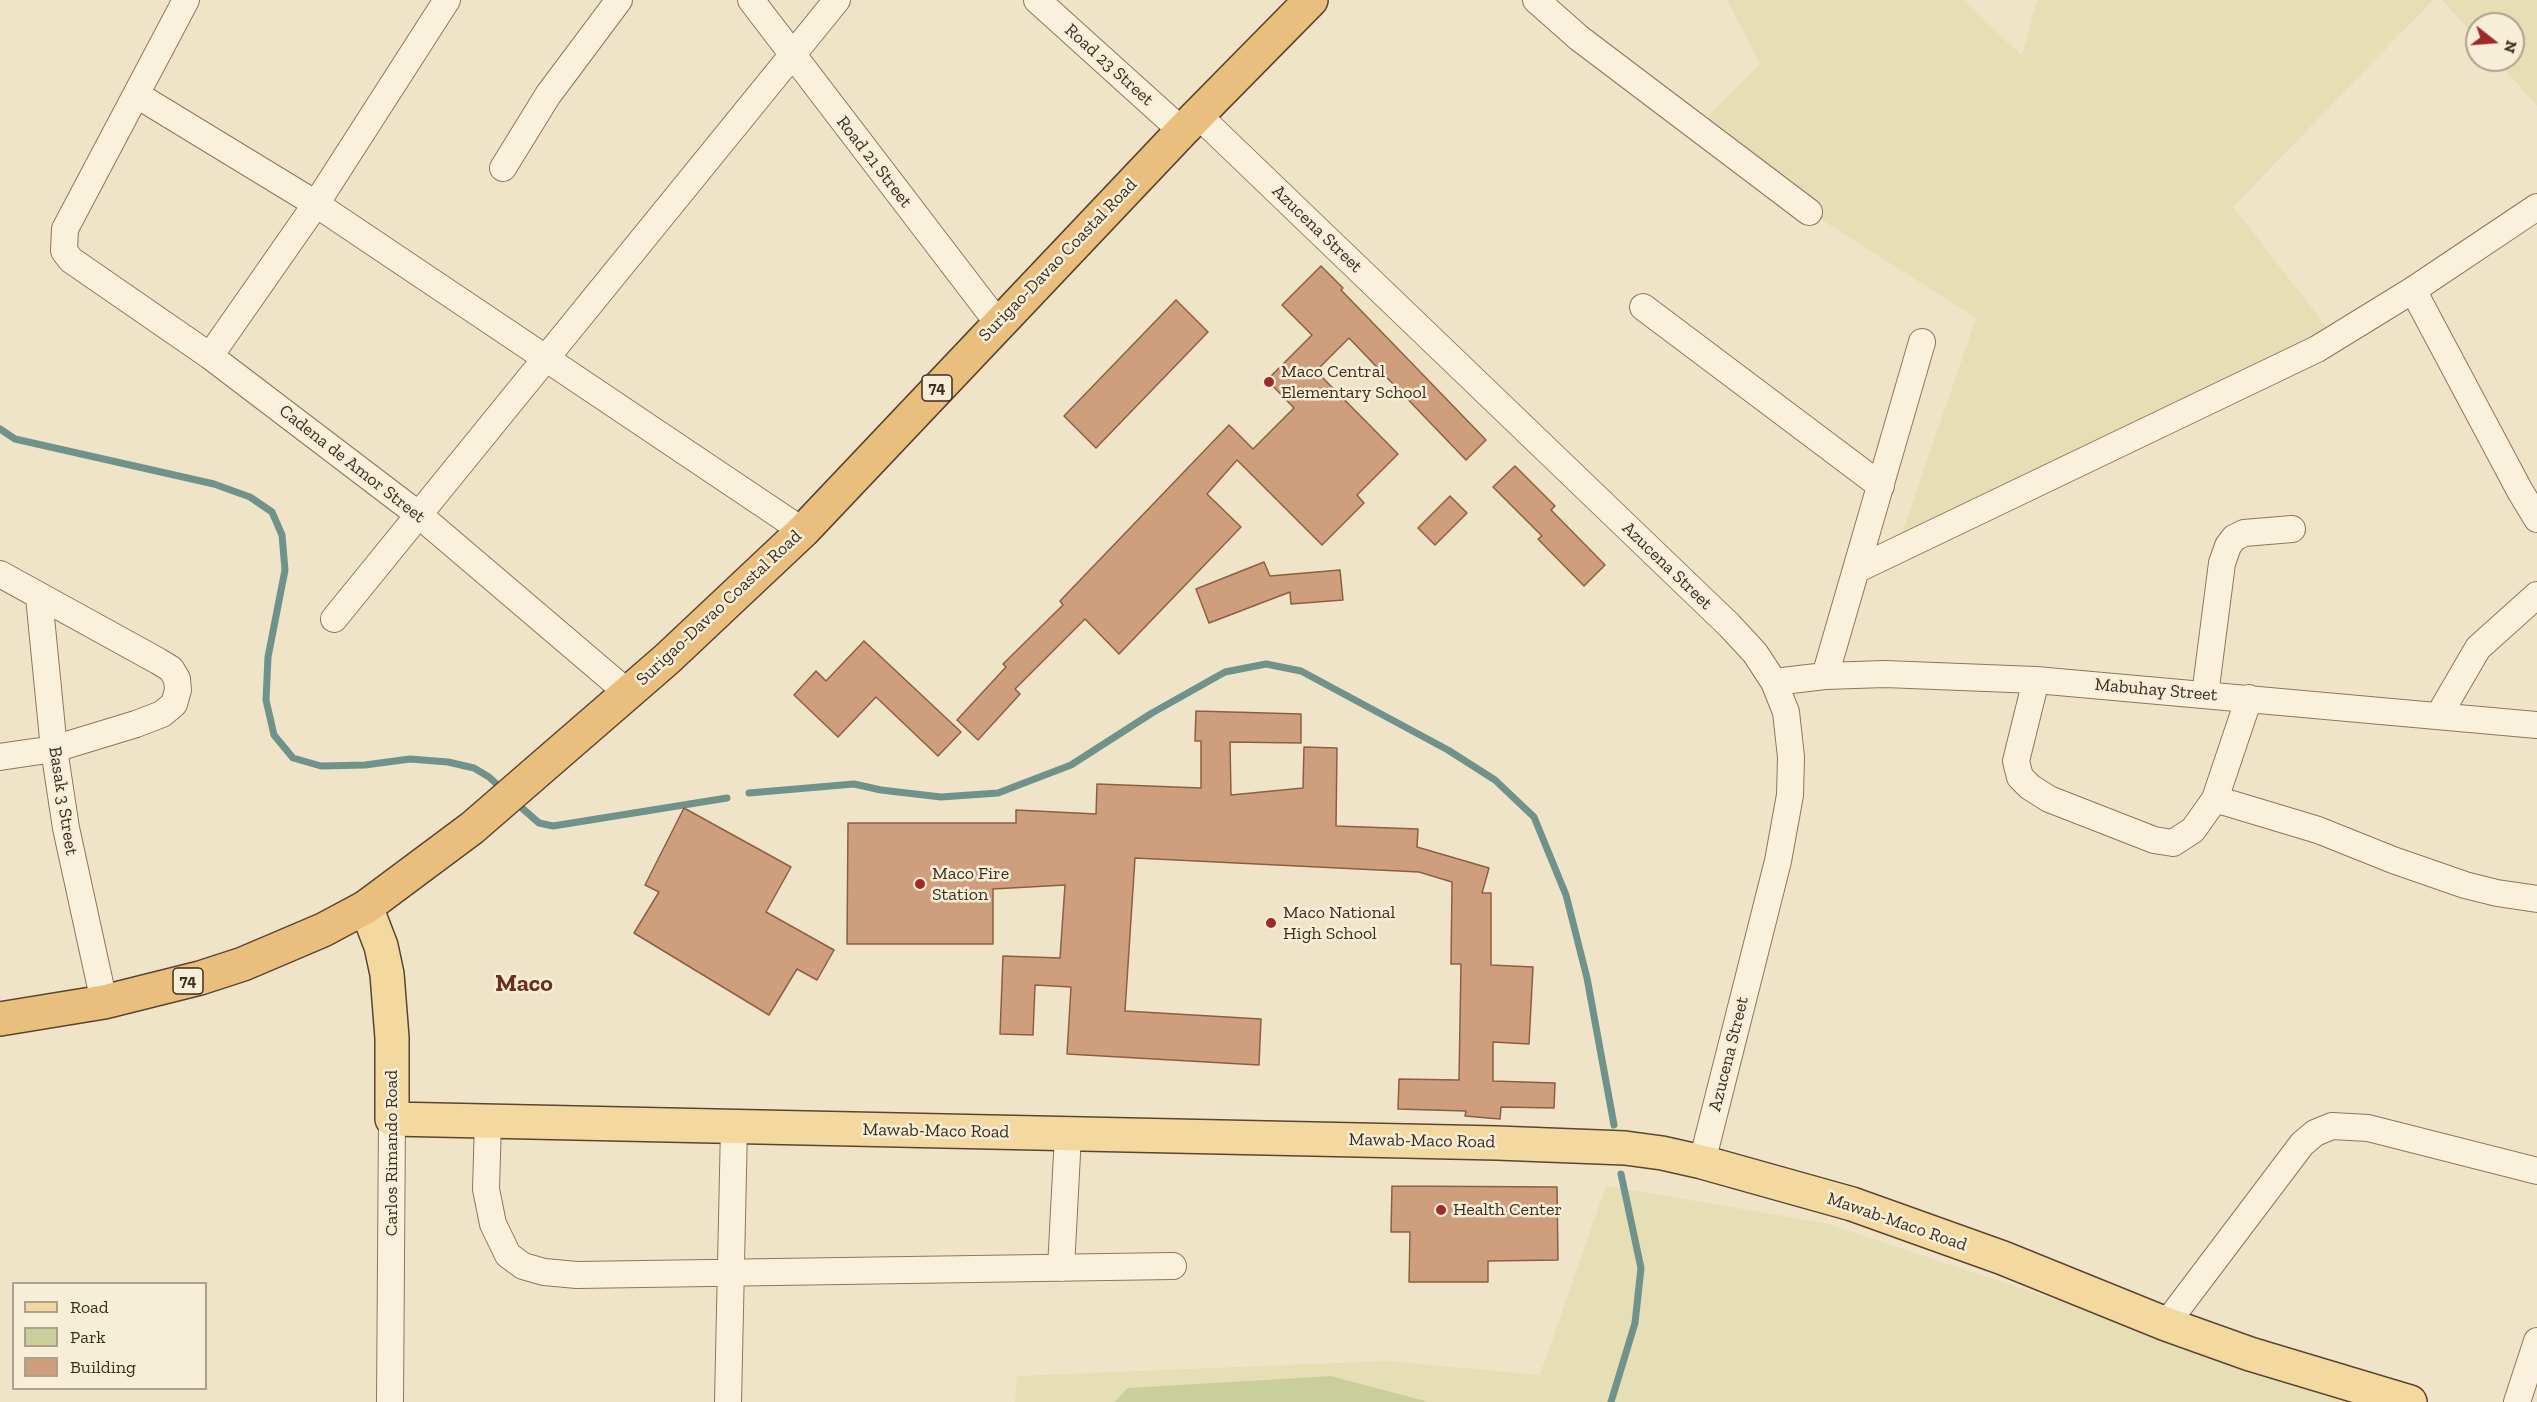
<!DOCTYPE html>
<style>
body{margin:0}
#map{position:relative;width:2537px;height:1402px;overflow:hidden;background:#f0e4c8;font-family:"Zilla Slab",serif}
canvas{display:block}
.legend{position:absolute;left:12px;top:1282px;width:195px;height:108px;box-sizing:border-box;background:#f7eed8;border:2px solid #ada18e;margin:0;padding:8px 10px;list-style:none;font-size:18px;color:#3d2e20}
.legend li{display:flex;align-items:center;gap:12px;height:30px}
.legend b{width:30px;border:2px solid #ada18e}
.north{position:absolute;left:2465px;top:12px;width:60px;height:60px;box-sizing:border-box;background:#f7eed8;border:2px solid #ada18e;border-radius:50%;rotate:107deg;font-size:16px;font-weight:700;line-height:24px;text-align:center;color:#3d2e20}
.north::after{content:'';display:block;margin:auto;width:21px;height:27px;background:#9e2a2b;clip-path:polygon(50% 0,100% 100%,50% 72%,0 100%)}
</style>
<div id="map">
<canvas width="2537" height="1402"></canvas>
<ul class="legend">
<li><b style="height:8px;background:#f3d9a0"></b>Road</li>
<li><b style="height:16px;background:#c9cf9b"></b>Park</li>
<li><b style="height:16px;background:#cf9f7d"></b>Building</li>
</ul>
<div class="north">N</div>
</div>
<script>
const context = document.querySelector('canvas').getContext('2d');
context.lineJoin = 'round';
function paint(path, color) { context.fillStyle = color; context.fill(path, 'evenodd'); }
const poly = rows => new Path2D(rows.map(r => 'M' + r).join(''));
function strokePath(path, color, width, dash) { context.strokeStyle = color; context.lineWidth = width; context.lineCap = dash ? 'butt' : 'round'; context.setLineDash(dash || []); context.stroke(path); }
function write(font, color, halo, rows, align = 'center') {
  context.font = font + ' "Zilla Slab",serif'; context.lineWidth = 5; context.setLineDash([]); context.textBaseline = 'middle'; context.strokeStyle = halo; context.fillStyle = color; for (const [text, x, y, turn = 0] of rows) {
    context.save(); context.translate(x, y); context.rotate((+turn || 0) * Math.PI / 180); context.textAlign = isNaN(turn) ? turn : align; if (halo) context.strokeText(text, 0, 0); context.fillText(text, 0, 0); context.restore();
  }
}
const farmland = poly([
 [1727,0,1963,0,2022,56,2037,0,2433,0,2233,207,2329,330,1896,551,1976,318,1689,135,1760,64],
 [2442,0,2537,0,2537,106,2496,60,2513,60,2513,24,2477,24,2477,39],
 [1606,1186,1825,1223,2362,1402,1429,1402,1331,1376,1128,1388,1115,1402,1015,1402,1017,1376,1387,1361,1540,1375]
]);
const green = poly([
 [1331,1376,1429,1402,1115,1402,1127,1388]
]);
const stream = poly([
 [0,429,15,439,214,484,250,497,272,512,282,535,285,570,268,657,266,700,274,735,293,758,321,766,365,765,410,759,448,762,474,768,489,777,503,790],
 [749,793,854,784,881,790,941,797,998,793,1071,765,1152,713,1225,672,1266,664,1301,671,1448,750,1495,780,1534,817,1566,895,1587,978,1614,1125],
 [515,802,539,823,553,826,727,798],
 [1611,1402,1635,1323,1641,1268,1621,1174]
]);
const building = poly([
 [1321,266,1343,288,1341,290,1486,440,1466,460,1349,338,1316,371,1398,454,1357,495,1364,503,1322,545,1237,460,1207,494,1241,527,1119,654,1085,619,1015,689,1020,694,978,740,957,720,1006,667,1003,664,1063,605,1060,601,1229,425,1253,449,1294,408,1267,380,1312,335,1282,305,1321,266],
 [1176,300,1208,332,1096,448,1064,416,1176,300],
 [1515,466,1555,506,1551,510,1605,565,1584,586,1538,539,1542,536,1493,487,1515,466],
 [1450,496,1467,513,1435,545,1418,528,1450,496],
 [1264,562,1270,576,1340,570,1343,600,1291,604,1290,592,1209,623,1196,589,1264,562],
 [864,641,961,732,938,756,876,697,838,737,794,695,816,671,826,681,864,641],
 [1196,711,1301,714,1301,743,1230,742,1231,795,1303,788,1304,747,1337,748,1336,826,1418,829,1417,847,1489,868,1482,893,1491,893,1491,965,1533,967,1529,1044,1493,1042,1493,1081,1555,1083,1554,1108,1501,1107,1500,1119,1465,1116,1466,1111,1398,1109,1399,1079,1459,1080,1461,964,1451,964,1452,882,1419,872,1135,858,1125,1011,1261,1019,1259,1065,1067,1054,1071,987,1035,985,1033,1035,1000,1034,1003,956,1060,958,1065,885,993,889,993,944,847,944,848,823,1016,823,1016,810,1096,814,1097,784,1201,788,1201,741,1195,741,1196,711],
 [684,808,791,867,766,912,834,950,817,980,797,969,769,1015,634,933,659,892,645,885,684,808],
 [1392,1186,1557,1187,1558,1260,1488,1261,1488,1282,1409,1282,1410,1232,1391,1232,1392,1186]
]);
const minor = poly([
 [186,0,65,229,64,251,71,260,210,356,419,515,628,693],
 [751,0,998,323],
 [1037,0,1182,131],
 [1536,0,1579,38,1809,212],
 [137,95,316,204,803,531],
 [1198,115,1729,625,1755,653,1774,682,1786,712,1791,757,1790,795,1778,861,1702,1162],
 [503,168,548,95,619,0],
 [2413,290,2520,491,2537,519],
 [1643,307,1881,486],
 [210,356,316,204,447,0],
 [1856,570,2317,349,2413,290,2537,207],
 [0,574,158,661,171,669,177,679,178,690,174,704,162,714,136,724,54,749,0,757],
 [39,597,54,749,66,828,104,1002],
 [334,619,837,0],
 [1825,676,1922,342],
 [2036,680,2016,761,2020,777,2030,787,2049,799,2154,840,2173,843,2193,830,2215,799,2249,698],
 [1774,682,1825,676,1885,674,2036,680,2537,725],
 [2205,695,2222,563,2228,546,2234,538,2244,533,2292,529],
 [2439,715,2478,648,2537,595],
 [2215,799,2318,830,2393,860,2465,885,2497,893,2537,899],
 [488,1121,486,1189,493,1224,508,1255,523,1266,544,1272,577,1275,1173,1266],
 [1061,1268,1068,1135],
 [2166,1324,2302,1144,2315,1133,2332,1126,2368,1128,2537,1171],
 [390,1402,392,1119],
 [728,1402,734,1127],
 [2517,1402,2537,1341]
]);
const primary = poly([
 [366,907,381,946,387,974,392,1038,392,1119,1497,1143,1625,1148,1662,1153,1702,1162,1852,1204,2003,1258,2166,1324,2250,1354,2410,1402]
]);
const trunk = poly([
 [0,1019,104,1002,200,978,243,964,323,930,366,907,472,828,667,659,803,531,1182,131,1311,0]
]);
const markers = [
 [1269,382,6,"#9e2a2b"],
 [920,884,6,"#9e2a2b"],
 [1271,923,6,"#9e2a2b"],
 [1441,1210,6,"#9e2a2b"]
];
const shields = [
 [937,388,30],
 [188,981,30]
];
const shieldNames = [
 ["74",937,388],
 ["74",188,981]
];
const streetNames = [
 ["Road 23 Street",1109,65,42],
 ["Road 21 Street",874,162,52],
 ["Azucena Street",1317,229,44],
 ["Surigao-Davao Coastal Road",1058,260,-46],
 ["Cadena de Amor Street",352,464,38],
 ["Azucena Street",1667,566,44],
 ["Surigao-Davao Coastal Road",719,608,-43],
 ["Mabuhay Street",2156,690,5],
 ["Basak 3 Street",63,801,81],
 ["Azucena Street",1729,1054,-76],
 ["Mawab-Maco Road",936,1131,1],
 ["Mawab-Maco Road",1422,1141,1],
 ["Carlos Rimando Road",392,1153,-90],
 ["Mawab-Maco Road",1897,1222,19]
];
const poiNames = [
 ["Maco Central",1281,372],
 ["Elementary School",1281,393],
 ["Maco Fire",932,874],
 ["Station",932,895],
 ["Maco National",1283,913],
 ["High School",1283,934],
 ["Health Center",1453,1210]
];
const districtNames = [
 ["Maco",524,984]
];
paint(farmland, '#e6deb5');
paint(green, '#c9cf9b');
strokePath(stream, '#6f938a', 7);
paint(building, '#cf9f7d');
strokePath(building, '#8d5f41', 1.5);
strokePath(minor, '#8d765c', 28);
strokePath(primary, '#5b4430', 36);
strokePath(trunk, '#5b4430', 36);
strokePath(minor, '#faf1dc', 26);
strokePath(primary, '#f3d9a0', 33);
strokePath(trunk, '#eabe7c', 33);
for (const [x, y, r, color] of markers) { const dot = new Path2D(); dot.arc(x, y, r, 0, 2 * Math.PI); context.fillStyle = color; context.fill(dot); strokePath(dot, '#f7eed8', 2); }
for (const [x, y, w] of shields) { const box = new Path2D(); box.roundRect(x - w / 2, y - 13, w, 26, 4.5); context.fillStyle = '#f7eed8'; context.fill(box); strokePath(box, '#3d2e20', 1.5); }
write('bold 16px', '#3d2e20', null, shieldNames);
write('18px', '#3d2e20', '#f7eed8', streetNames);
write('18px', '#3d2e20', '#f7eed8', poiNames, 'left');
write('bold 24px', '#6b2e1e', '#f7eed8', districtNames);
</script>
